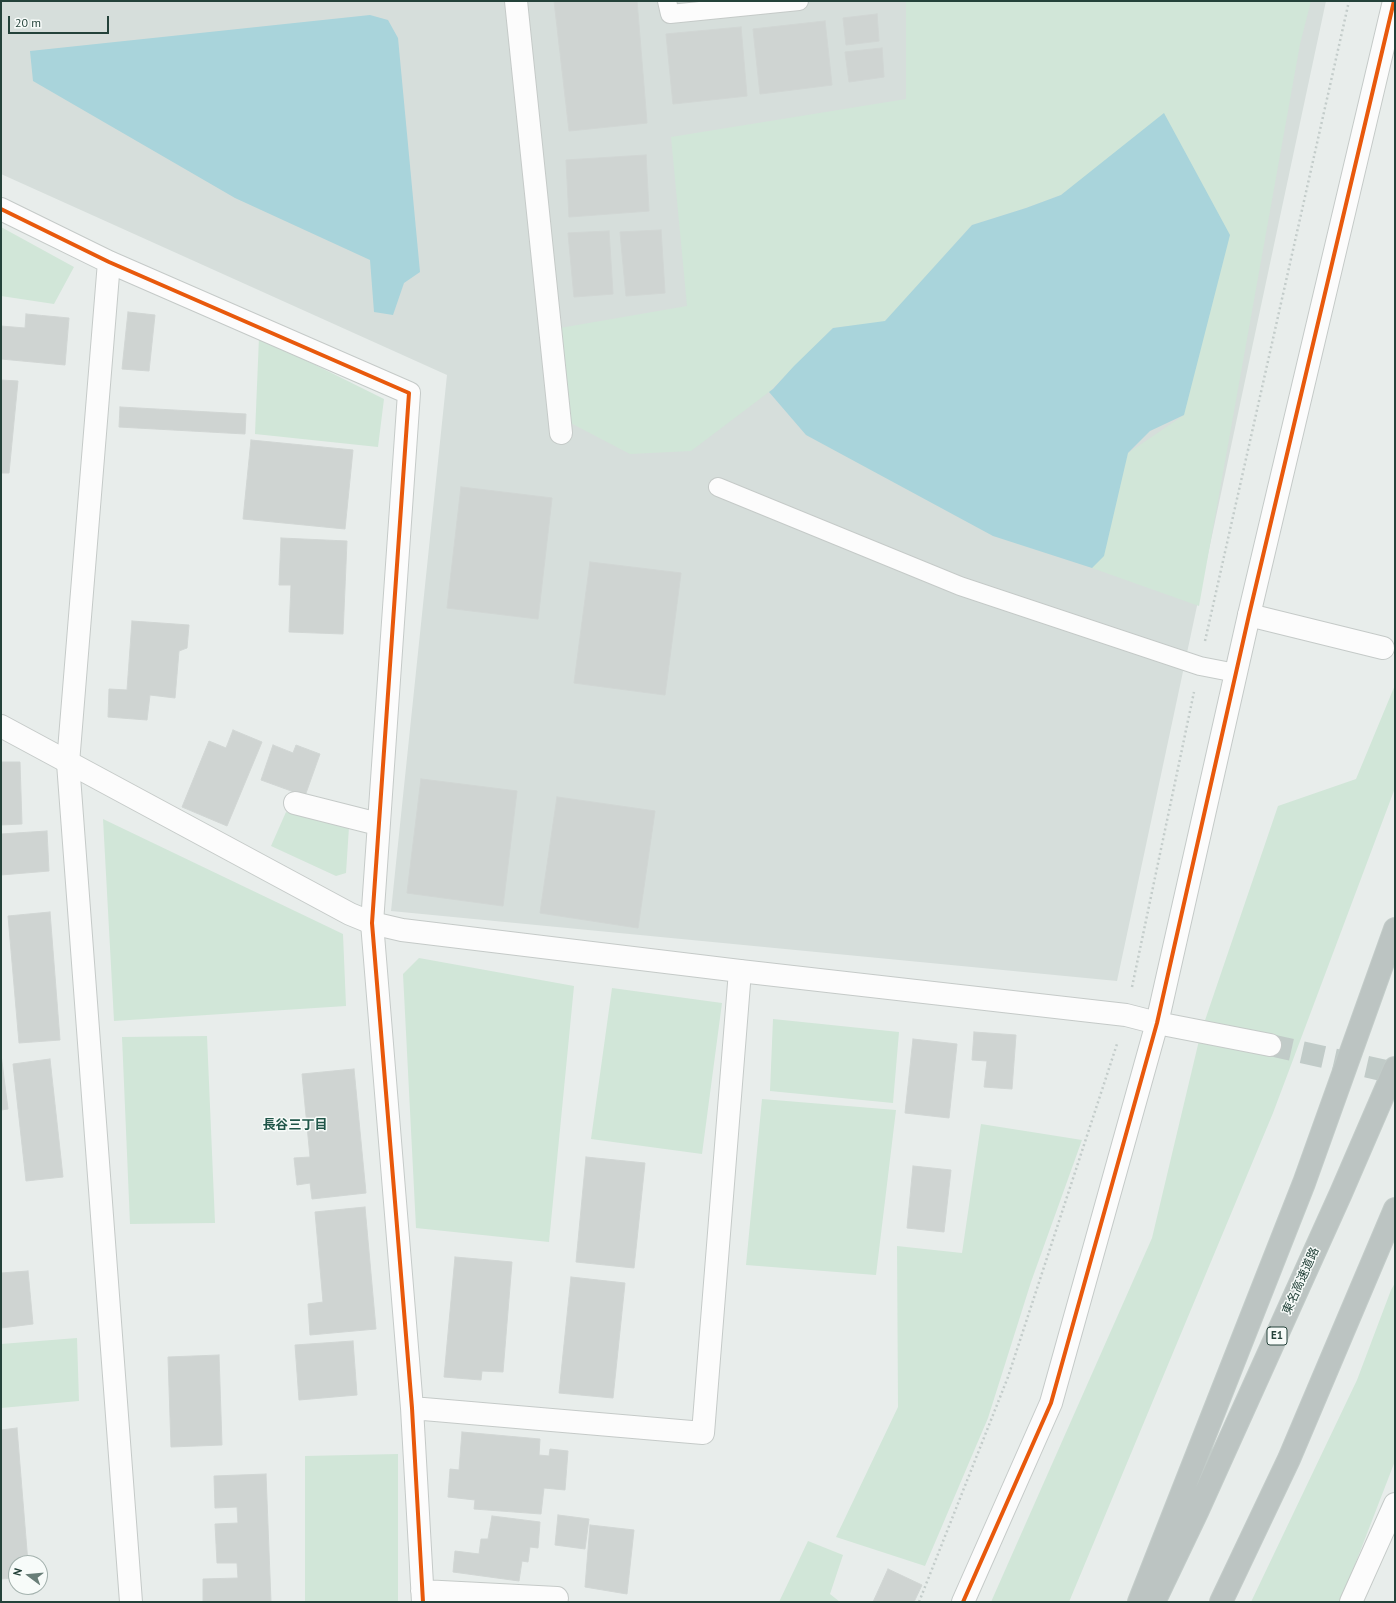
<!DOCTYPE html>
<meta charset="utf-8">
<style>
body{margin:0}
#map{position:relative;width:1396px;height:1603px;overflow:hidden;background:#e8edeb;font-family:"PT Sans",sans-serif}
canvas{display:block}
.frame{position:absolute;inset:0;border:2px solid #24423a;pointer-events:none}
.north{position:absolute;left:8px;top:1555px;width:40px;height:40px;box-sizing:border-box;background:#f7fbf9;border:1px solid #a3b1ad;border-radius:50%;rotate:286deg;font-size:11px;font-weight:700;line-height:16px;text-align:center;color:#24423a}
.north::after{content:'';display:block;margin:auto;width:14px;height:18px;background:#697e78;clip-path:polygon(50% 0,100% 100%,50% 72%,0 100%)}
.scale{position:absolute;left:8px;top:16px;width:101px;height:18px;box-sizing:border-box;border:2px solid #24423a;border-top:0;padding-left:5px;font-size:12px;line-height:14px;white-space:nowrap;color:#24423a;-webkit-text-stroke:3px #f7fbf9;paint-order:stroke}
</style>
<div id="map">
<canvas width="1396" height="1603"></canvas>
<div class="frame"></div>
<div class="north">N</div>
<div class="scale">20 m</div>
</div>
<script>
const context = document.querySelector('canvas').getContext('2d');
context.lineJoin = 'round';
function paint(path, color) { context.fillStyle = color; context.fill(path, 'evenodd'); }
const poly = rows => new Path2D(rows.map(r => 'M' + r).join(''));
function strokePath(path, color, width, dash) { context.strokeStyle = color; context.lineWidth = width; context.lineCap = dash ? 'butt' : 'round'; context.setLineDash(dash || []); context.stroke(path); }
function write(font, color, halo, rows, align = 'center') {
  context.font = font + ' "PT Sans","Noto Sans JP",sans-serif'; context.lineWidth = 3; context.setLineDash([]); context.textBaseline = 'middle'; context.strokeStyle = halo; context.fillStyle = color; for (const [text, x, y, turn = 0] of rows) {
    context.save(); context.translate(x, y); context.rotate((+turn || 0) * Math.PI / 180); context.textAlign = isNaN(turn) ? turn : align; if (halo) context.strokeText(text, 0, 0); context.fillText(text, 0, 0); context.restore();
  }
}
const built = poly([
 [1,1,1326,1,1117,981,391,911,447,375,1,174]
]);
const green = poly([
 [906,1,1311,1,1300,44,1199,606,1092,568,1128,453,1184,415,1099,166,1061,195,1026,208,972,225,885,322,833,328,769,392,691,451,630,454,561,418,554,329,687,306,671,137,906,99],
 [1,227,74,267,54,304,1,296],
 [259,337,384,399,378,447,255,434],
 [1395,685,1395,788,1273,1113,1069,1602,991,1602,1152,1238,1201,1032,1278,806,1356,779],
 [286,812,349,827,346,873,336,876,271,846],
 [103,819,343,934,346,1006,114,1021],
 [419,958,574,986,549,1242,416,1228,403,974],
 [612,988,722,1003,702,1154,591,1139],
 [773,1019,899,1032,893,1103,770,1091],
 [207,1036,215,1223,130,1224,122,1037],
 [762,1099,896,1110,876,1275,746,1265],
 [981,1124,1082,1140,1031,1282,988,1418,925,1566,836,1537,898,1407,897,1246,962,1253],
 [1395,1283,1395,1461,1346,1588,1339,1602,1251,1602,1357,1380,1391,1290],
 [77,1338,79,1401,1,1408,1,1344],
 [398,1454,398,1602,305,1602,305,1456],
 [808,1541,843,1555,830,1594,840,1602,779,1602]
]);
const water = poly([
 [370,15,388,20,398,38,420,272,404,283,393,315,374,312,370,260,235,198,33,81,30,51],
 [1164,113,1230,235,1184,415,1150,431,1128,453,1104,556,1092,568,993,536,806,435,769,392,773,389,794,366,833,328,885,321,972,225,1026,208,1061,195]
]);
const building = poly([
 [554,1,637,1,647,123,569,131,554,1],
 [877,14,879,41,846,45,843,18,877,14],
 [825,21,832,85,760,94,753,29,825,21],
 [741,27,747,96,673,104,666,34,741,27],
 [882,48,884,77,849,82,845,52,882,48],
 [646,155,649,211,569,217,566,160,646,155],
 [661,230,665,293,626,296,620,232,661,230],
 [609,231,613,294,574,297,568,233,609,231],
 [128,312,155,315,149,371,122,369,128,312],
 [26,314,69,318,65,365,1,359,1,326,25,328,26,314],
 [1,380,18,381,9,473,1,473,1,380],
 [120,407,246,414,245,434,119,427,120,407],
 [251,440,353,450,345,529,243,519,251,440],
 [461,487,552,498,538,619,447,608,461,487],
 [281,538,347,541,343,634,289,632,291,585,279,585,281,538],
 [590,562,681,573,665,695,574,683,590,562],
 [132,621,189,625,187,648,179,651,175,698,150,695,147,720,108,717,109,689,127,690,132,621],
 [233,730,262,742,227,826,182,807,209,741,226,748,233,730],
 [273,745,293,753,296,745,320,754,305,796,261,780,273,745],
 [1,762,20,762,22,824,1,825,1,762],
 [421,779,517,791,503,906,407,893,421,779],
 [557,797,655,811,638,928,540,913,557,797],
 [47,831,49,871,1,875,1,834,47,831],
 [50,912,60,1040,19,1043,8,916,50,912],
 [974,1032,1016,1035,1012,1089,984,1087,987,1061,972,1060,974,1032],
 [913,1039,957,1044,949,1118,905,1113,913,1039],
 [1,1054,8,1109,1,1110,1,1054],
 [50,1059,63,1177,26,1181,13,1064,50,1059],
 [354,1069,366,1193,312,1199,310,1183,297,1185,294,1158,310,1157,302,1074,354,1069],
 [586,1157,645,1163,634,1268,576,1262,586,1157],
 [913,1166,951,1170,944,1232,907,1228,913,1166],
 [365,1207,376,1329,310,1335,308,1304,323,1302,315,1212,365,1207],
 [455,1257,512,1262,503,1372,482,1371,481,1380,444,1377,455,1257],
 [28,1271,33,1324,1,1328,1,1273,28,1271],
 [571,1277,625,1283,613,1398,559,1393,571,1277],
 [353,1341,357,1395,299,1400,295,1345,353,1341],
 [219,1355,222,1445,171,1447,168,1357,219,1355],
 [17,1428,28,1563,16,1563,16,1578,1,1579,1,1430,17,1428],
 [462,1432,540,1439,539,1455,549,1456,550,1449,568,1451,565,1490,544,1488,541,1514,474,1509,475,1500,448,1497,450,1469,459,1470,462,1432],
 [266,1474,271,1602,203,1602,203,1579,238,1578,237,1563,217,1563,215,1524,238,1523,237,1507,215,1508,214,1476,266,1474],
 [558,1515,589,1519,585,1549,555,1545,558,1515],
 [492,1516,540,1522,538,1548,530,1547,528,1562,522,1561,519,1581,453,1572,455,1551,479,1554,481,1539,488,1539,492,1516],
 [590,1525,634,1530,627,1594,585,1587,590,1525],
 [888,1569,922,1585,914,1602,873,1602,888,1569]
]);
const tertiaryTunnel = poly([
 [1270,1045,1395,1073]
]);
const path = poly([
 [1205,641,1349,1],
 [1132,987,1194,692],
 [919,1602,1008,1377,1117,1044]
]);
const service = poly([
 [667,1,670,14,799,1],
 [718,487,960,586,1200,666,1236,673]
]);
const minor = poly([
 [516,1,561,433],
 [1,209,109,262,409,393,372,923,412,1408,423,1602],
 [109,262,68,763,131,1602],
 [1249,615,1383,648],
 [295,803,378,824],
 [412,1408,703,1433,740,971],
 [422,1591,557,1598],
 [1351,1602,1395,1504]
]);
const tertiary = poly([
 [1,726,350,914,372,923,402,930,740,971,1126,1015,1157,1023,1270,1045],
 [963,1602,1051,1403,1157,1023,1249,615,1394,1]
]);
const motorway = poly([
 [1139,1602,1304,1183,1395,929],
 [1154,1602,1197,1512,1341,1193,1395,1068],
 [1221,1602,1289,1459,1395,1209]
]);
const cycleway = poly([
 [1,209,109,262,409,393,372,923,412,1408,423,1602],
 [963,1602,1051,1403,1157,1023,1249,615,1394,1]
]);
const shields = [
 [1277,1336,20]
];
const shieldNames = [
 ["E1",1277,1336]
];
const streetNames = [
 ["東名高速道路",1301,1281,-66]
];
const neighbourhoodNames = [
 ["長谷三丁目",295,1125]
];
paint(built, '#d6dedb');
paint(green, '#d1e6d8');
paint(water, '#a9d4db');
paint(building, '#cfd4d2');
strokePath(building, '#d1d6d4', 1);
strokePath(tertiaryTunnel, '#c1cbc8', 22, [22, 11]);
strokePath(service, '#c5cac8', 20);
strokePath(minor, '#c5cac8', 24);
strokePath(tertiary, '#c5cac8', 24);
strokePath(motorway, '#c3ccc9', 24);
strokePath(path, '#c3ccca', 2.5, [2, 3]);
strokePath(service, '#fcfcfc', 18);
strokePath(minor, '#fcfcfc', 22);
strokePath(tertiary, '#fcfcfc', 22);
strokePath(motorway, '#bcc4c2', 22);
strokePath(cycleway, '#e8590c', 4);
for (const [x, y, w] of shields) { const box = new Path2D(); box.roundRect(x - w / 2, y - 9, w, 18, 3); context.fillStyle = '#f7fbf9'; context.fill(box); strokePath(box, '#24423a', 1); }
write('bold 11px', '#24423a', null, shieldNames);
write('12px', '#24423a', '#f7fbf9', streetNames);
write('bold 13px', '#1f5548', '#f7fbf9', neighbourhoodNames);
</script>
